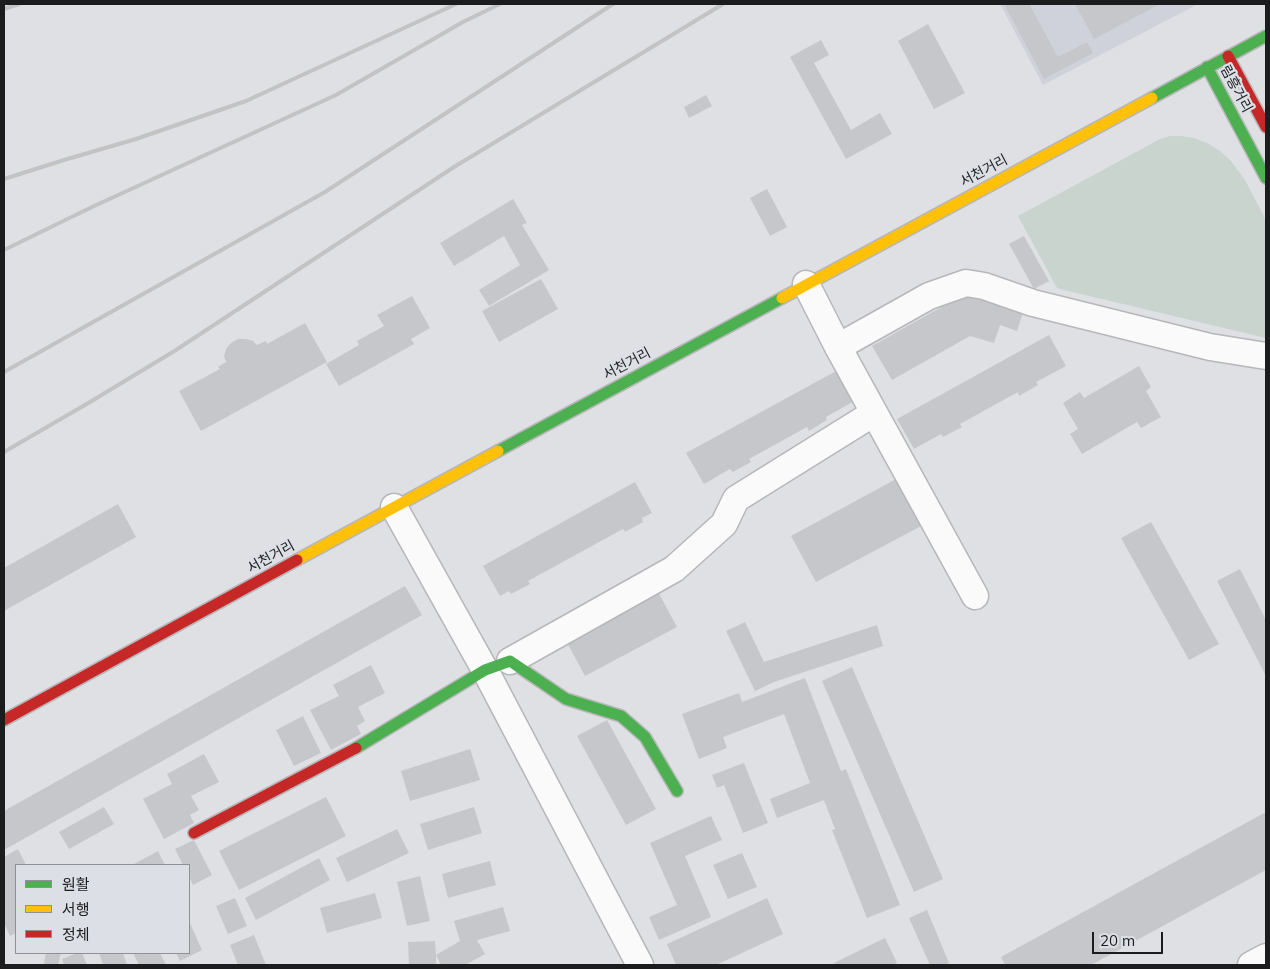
<!DOCTYPE html>
<meta charset="utf-8">
<style>
body{margin:0}
#map{position:relative;width:1270px;height:969px;overflow:hidden;background:#dfe0e4;font-family:Mulish,"Noto Sans KR",sans-serif}
canvas{display:block}
.frame{position:absolute;inset:0;border:5px solid #1b1c1e;pointer-events:none}
.legend{position:absolute;left:15px;top:864px;width:175px;height:90px;box-sizing:border-box;background:#dddfe6;border:1px solid #8f9196;margin:0;padding:6px 9px;list-style:none;font-size:15px;color:#1b1c1e}
.legend li{display:flex;align-items:center;gap:10px;height:25px}
.legend b{width:25px;border:1px solid #8f9196}
.scale{position:absolute;left:1092px;top:932px;width:71px;height:22px;box-sizing:border-box;border:2px solid #1b1c1e;border-top:0;padding-left:6px;font-size:15px;line-height:18px;white-space:nowrap;color:#1b1c1e;-webkit-text-stroke:4px #dddfe6;paint-order:stroke}
</style>
<div id="map">
<canvas width="1270" height="969"></canvas>
<div class="frame"></div>
<ul class="legend">
<li><b style="height:6px;background:#4caf50"></b>원활</li>
<li><b style="height:6px;background:#ffc107"></b>서행</li>
<li><b style="height:6px;background:#c62828"></b>정체</li>
</ul>
<div class="scale">20 m</div>
</div>
<script>
const context = document.querySelector('canvas').getContext('2d');
context.lineJoin = 'round';
function paint(path, color) { context.fillStyle = color; context.fill(path, 'evenodd'); }
const poly = rows => new Path2D(rows.map(r => 'M' + r).join(''));
function strokePath(path, color, width, dash) { context.strokeStyle = color; context.lineWidth = width; context.lineCap = dash ? 'butt' : 'round'; context.setLineDash(dash || []); context.stroke(path); }
function write(font, color, halo, rows, align = 'center') {
  context.font = font + ' Mulish,"Noto Sans KR",sans-serif'; context.lineWidth = 4.5; context.setLineDash([]); context.textBaseline = 'middle'; context.strokeStyle = halo; context.fillStyle = color; for (const [text, x, y, turn = 0] of rows) {
    context.save(); context.translate(x, y); context.rotate((+turn || 0) * Math.PI / 180); context.textAlign = isNaN(turn) ? turn : align; if (halo) context.strokeText(text, 0, 0); context.fillText(text, 0, 0); context.restore();
  }
}
const built = poly([
 [1000,4,1198,4,1043,85]
]);
const green = poly([
 [1170,136,1182,136,1194,138,1207,143,1220,151,1231,161,1245,180,1266,220,1266,338,1064,290,1057,288,1018,216,1160,139]
]);
const building = poly([
 [1004,4,1029,4,1058,57,1087,42,1093,53,1044,79],
 [1075,4,1160,4,1094,39],
 [928,24,965,93,934,109,898,41],
 [821,40,829,55,814,63,851,130,880,113,892,134,846,159,790,57],
 [706,95,712,106,689,118,684,107],
 [767,189,787,227,770,236,750,198],
 [513,199,527,223,522,225,549,270,489,306,479,290,520,265,504,236,454,266,440,243],
 [1024,236,1049,281,1034,289,1009,244],
 [541,279,558,309,499,342,482,311],
 [970,294,1024,309,1017,331,1000,325,994,343,970,336,892,380,872,346,963,295],
 [412,296,430,328,411,339,414,344,339,386,326,364,359,345,357,341,384,326,377,315],
 [305,323,327,362,201,431,179,391,220,369,218,367,226,362,224,356,226,349,231,343,238,339,246,339,253,341,257,345,266,341,267,344],
 [1049,335,1066,366,1036,382,1038,385,1019,396,1018,392,960,424,962,427,943,437,941,434,914,449,897,419],
 [1139,366,1151,387,1146,391,1161,417,1141,428,1137,422,1082,454,1070,434,1078,429,1063,403,1080,392,1084,398],
 [838,370,856,400,826,417,827,420,809,431,807,427,749,459,751,462,733,472,730,469,704,484,686,453],
 [898,478,923,525,816,582,791,536],
 [635,482,652,513,642,518,643,522,625,532,623,529,528,581,530,584,511,594,509,591,500,596,483,566],
 [118,504,136,537,4,611,4,568],
 [1151,522,1219,644,1189,660,1121,538],
 [1240,569,1266,620,1266,676,1217,581],
 [405,586,422,615,4,850,4,811],
 [656,588,677,627,585,676,564,637],
 [745,622,764,662,877,625,883,646,774,682,755,691,726,631],
 [371,665,385,693,358,707,365,721,357,726,361,734,331,750,310,710,339,696,333,685],
 [852,667,943,879,914,892,822,681],
 [805,678,841,771,846,769,900,905,867,918,832,830,835,829,824,800,777,818,770,799,810,783,784,714,723,737,727,748,699,759,682,714,739,693,742,702],
 [303,716,321,753,294,766,276,730],
 [607,720,656,809,626,825,577,736],
 [470,749,480,780,410,801,401,771],
 [204,754,219,782,191,796,199,810,190,815,194,823,164,839,143,799,172,784,167,774],
 [744,763,768,823,743,833,724,785,717,788,712,775],
 [326,797,346,836,239,890,219,851],
 [104,807,114,824,69,849,59,832],
 [474,807,482,833,428,850,420,824],
 [1266,812,1266,870,1091,965,1005,965,1001,957],
 [711,816,722,840,685,856,711,917,659,940,649,917,677,905,650,843],
 [397,829,409,853,347,882,336,858],
 [194,840,212,875,193,885,189,877,189,865,183,865,175,849],
 [18,849,26,865,16,865,16,933,10,936,4,923,4,857],
 [158,851,165,865,135,865,134,864],
 [742,853,757,887,728,899,713,865],
 [319,858,330,880,256,920,245,898],
 [490,861,496,885,448,898,442,874],
 [420,876,430,921,407,926,397,882],
 [375,893,382,918,327,933,320,908],
 [235,898,247,926,228,934,216,906],
 [767,898,783,934,716,965,676,965,667,944],
 [503,907,510,931,477,940,485,954,465,965,441,965,436,955,436,965,409,965,408,942,435,941,436,955,460,941,454,921],
 [927,910,949,963,943,965,930,965,909,918],
 [189,921,202,950,180,961,176,953,189,953],
 [254,935,266,965,238,965,230,945],
 [885,938,897,963,892,965,835,965,834,963],
 [46,953,61,953,58,965,44,964],
 [77,953,82,953,87,965,64,965,62,959],
 [99,953,123,953,127,965,103,965],
 [133,953,160,953,166,965,139,965]
]);
const street = poly([
 [806,284,838,347,975,596],
 [838,347,929,296,966,283,984,286,1033,303,1210,347,1266,356],
 [394,507,485,670,640,965],
 [510,661,674,569,724,524,736,499,874,413],
 [1251,965,1266,957]
]);
const fast = poly([
 [1207,67,1266,178],
 [1152,98,1266,36],
 [498,451,782,298],
 [356,748,485,670,510,661,566,699,621,716,645,737,677,791]
]);
const slow = poly([
 [782,298,1152,98],
 [297,560,498,451]
]);
const jam = poly([
 [1228,56,1266,127],
 [4,720,297,560],
 [194,833,356,748]
]);
const rail = poly([
 [4,9,19,4],
 [4,179,64,160,136,139,246,101,456,4],
 [4,250,92,207,336,95,463,22,500,4],
 [4,372,325,192,613,4],
 [4,452,90,402,176,350,454,167,723,4]
]);
const streetNames = [
 ["림흥거리",1236,89,62],
 ["서천거리",984,171,-28],
 ["서천거리",627,364,-28],
 ["서천거리",271,557,-29]
];
paint(built, '#cfd2db');
paint(green, '#c9d4cf');
paint(building, '#c6c7ca');
strokePath(street, '#b7b7ba', 29);
strokePath(fast, '#b7b7ba', 14);
strokePath(slow, '#b7b7ba', 14);
strokePath(jam, '#b7b7ba', 14);
strokePath(street, '#fafafb', 26);
strokePath(fast, '#4caf50', 11);
strokePath(slow, '#ffc107', 11);
strokePath(jam, '#c62828', 11);
strokePath(rail, '#c3c3c4', 4);
write('14px', '#1b1c1e', '#dddfe6', streetNames);
</script>
